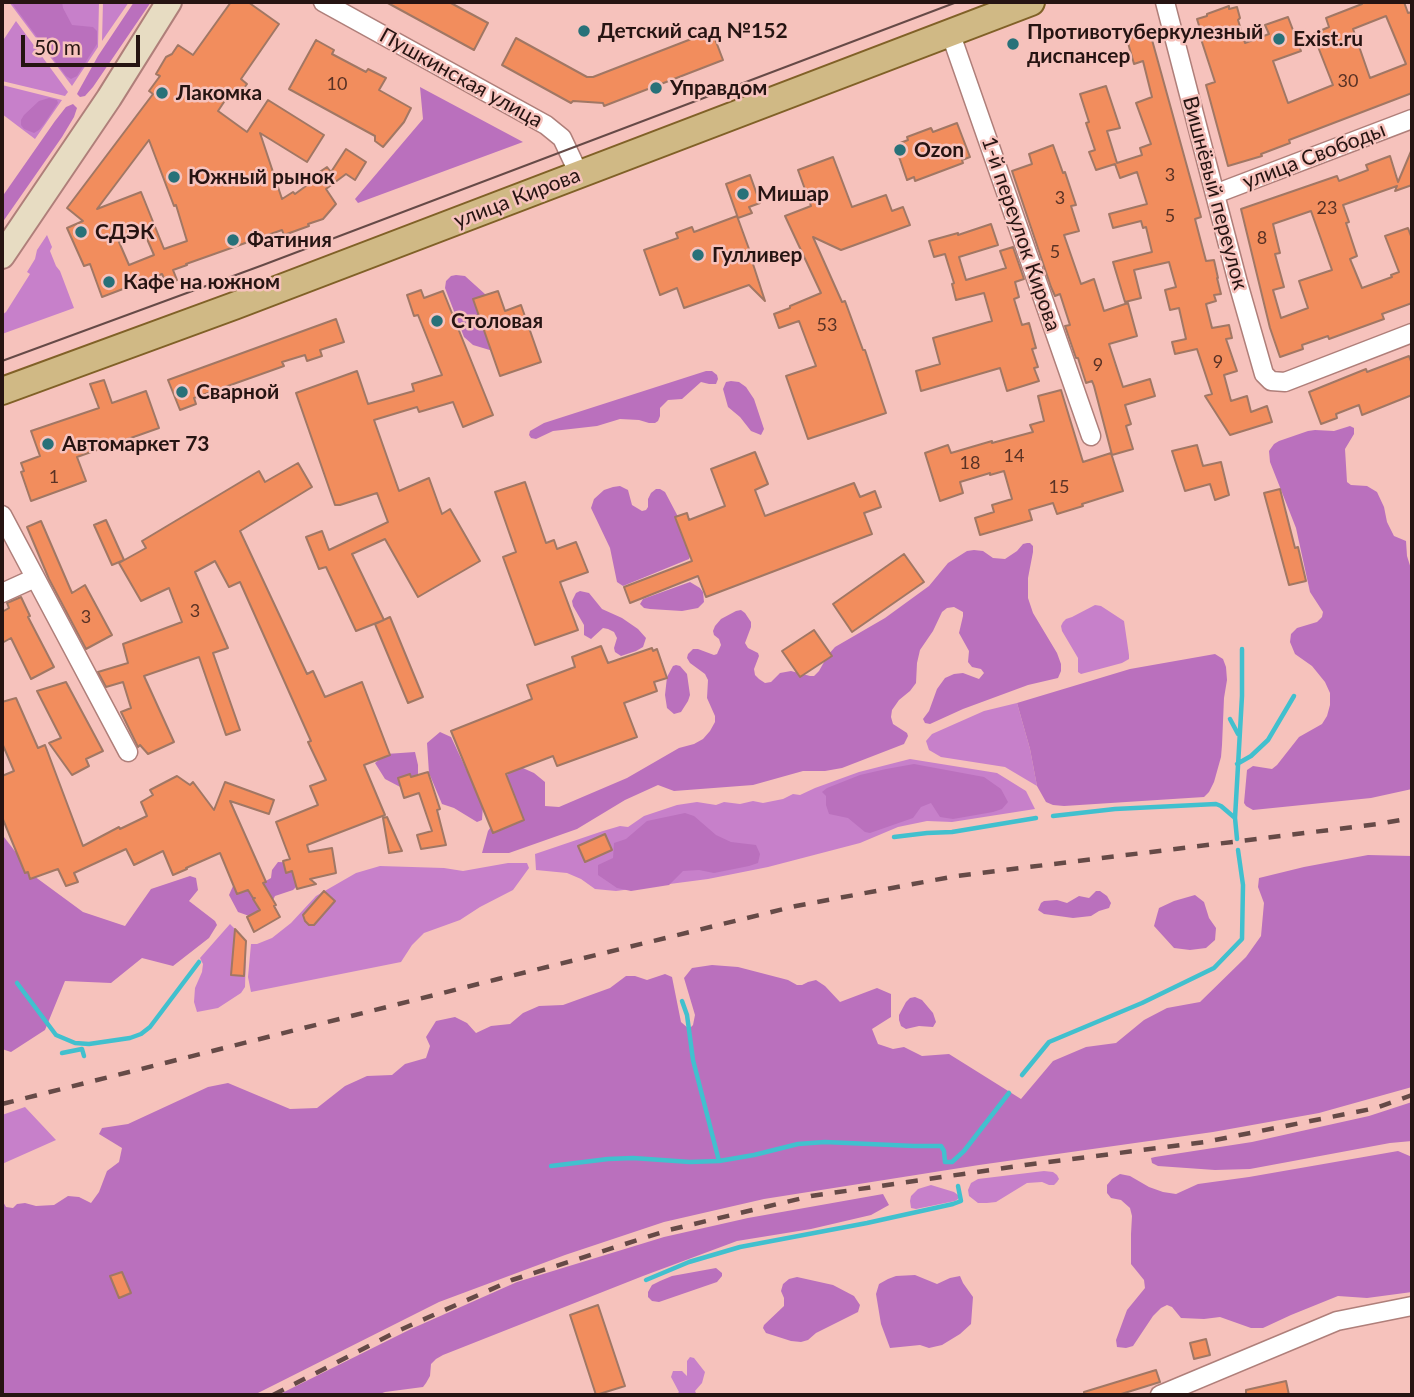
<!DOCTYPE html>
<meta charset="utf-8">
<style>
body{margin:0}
#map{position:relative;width:1414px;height:1397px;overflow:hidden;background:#f6c2bc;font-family:Lato,sans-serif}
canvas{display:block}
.frame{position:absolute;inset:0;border:4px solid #261412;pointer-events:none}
.scale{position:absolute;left:21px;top:35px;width:119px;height:32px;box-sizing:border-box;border:4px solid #261412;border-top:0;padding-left:9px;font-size:21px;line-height:24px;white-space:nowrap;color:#261412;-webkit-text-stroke:5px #f6c2bc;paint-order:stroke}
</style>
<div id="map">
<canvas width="1414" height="1397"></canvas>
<div class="frame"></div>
<div class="scale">50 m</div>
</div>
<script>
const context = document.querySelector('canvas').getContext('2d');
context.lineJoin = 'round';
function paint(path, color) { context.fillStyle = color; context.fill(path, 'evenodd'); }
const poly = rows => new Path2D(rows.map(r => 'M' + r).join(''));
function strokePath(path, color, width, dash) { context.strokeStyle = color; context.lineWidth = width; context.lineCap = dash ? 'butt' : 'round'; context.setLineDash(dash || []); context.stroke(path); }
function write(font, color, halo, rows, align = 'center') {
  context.font = font + ' Lato,sans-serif'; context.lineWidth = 5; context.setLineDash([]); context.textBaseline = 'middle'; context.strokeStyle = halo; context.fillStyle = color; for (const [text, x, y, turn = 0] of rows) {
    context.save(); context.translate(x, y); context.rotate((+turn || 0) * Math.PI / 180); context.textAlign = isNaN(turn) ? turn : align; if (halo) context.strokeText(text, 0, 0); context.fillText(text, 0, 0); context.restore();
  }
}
const green = poly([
 [9,2,99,2,98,47,72,86],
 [103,2,129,2,102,41],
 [16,21,68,92,65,96,2,81,2,42],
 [2,85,62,100,35,139,2,114],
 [47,235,52,247,50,251,56,266,60,271,74,308,2,334,2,315,6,312,30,274,27,272,35,259,37,250],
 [1095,605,1101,606,1124,621,1129,655,1129,659,1122,663,1081,674,1078,672,1078,658,1062,631,1061,626,1063,622,1066,619,1072,617],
 [1017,703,1030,749,1037,786,1005,767,941,757,929,750,926,741,932,734,984,711],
 [910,759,997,773,1026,791,1035,809,952,822,927,821,898,827,860,843,768,867,708,879,616,891,595,889,581,879,567,873,536,870,535,854,603,831,620,826,628,827,644,816,677,805,697,802,716,805,724,802,740,804,753,801,763,803,783,799,793,794,800,795,815,788,859,772],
 [508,863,527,863,529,868,513,890,480,907,460,920,424,933,412,945,401,962,251,992,248,977,251,944,257,944,272,938,291,923,316,896,356,873,380,866,444,868,463,871],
 [230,924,240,934,246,953,245,987,241,993,218,1008,197,1012,194,1002,195,988,202,972,203,964,200,958],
 [25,1107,56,1140,2,1164,2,1115],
 [1044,1171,1053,1172,1057,1175,1059,1179,1057,1182,1054,1185,1049,1185,1042,1182,1027,1183,996,1202,987,1203,978,1203,969,1196,968,1190,971,1183,978,1179],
 [931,1185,954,1192,958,1195,958,1199,955,1201,916,1209,911,1208,910,1201,911,1196,918,1189],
 [690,1357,694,1358,705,1372,702,1383,695,1391,697,1395,676,1395,679,1392,671,1377,673,1371,682,1371,687,1376,687,1361]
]);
const forest = poly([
 [11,2,62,2,63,8,72,25,93,27,97,31,97,44,77,76,71,79,66,76],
 [134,2,151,2,93,87,85,96,80,97,77,94,78,92,98,56],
 [420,87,523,142,358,203,355,199,423,119],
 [49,98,57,100,58,103,44,124,39,130,34,133,24,129,21,125,21,120,24,115,39,101],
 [73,104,77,108,74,117,62,137,2,223,2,197,55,121,66,107],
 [456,275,465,276,485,294,493,351,473,345,464,337,445,288,446,281,451,276],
 [706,371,712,371,717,375,718,379,716,384,709,384,701,382,682,399,668,400,660,408,660,416,658,421,655,423,649,423,639,420,620,419,597,426,553,431,536,439,531,438,529,435,530,431,544,423],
 [731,381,739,382,746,387,754,399,764,429,761,435,751,431,740,417,728,407,723,389,726,382],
 [1350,426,1354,428,1354,434,1345,449,1347,482,1351,485,1367,486,1377,492,1384,507,1387,522,1394,536,1406,541,1407,556,1412,572,1412,789,1371,798,1253,810,1246,806,1244,803,1247,770,1253,766,1272,769,1277,765,1299,737,1322,724,1327,716,1330,705,1330,693,1325,682,1312,666,1295,654,1290,642,1291,634,1297,628,1317,622,1322,617,1323,612,1310,592,1296,528,1270,462,1269,451,1274,444,1279,441,1308,431,1315,430,1334,431],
 [620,486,628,490,632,505,642,511,646,510,648,507,648,499,651,493,656,489,660,489,665,492,684,528,692,552,689,559,623,586,617,582,610,548,591,508,594,499,604,490,613,487],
 [1027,543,1030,543,1033,546,1033,552,1028,578,1028,598,1033,613,1057,653,1061,664,1061,671,1058,678,1028,685,963,709,930,724,925,723,923,719,929,711,937,689,945,678,954,674,963,673,979,679,984,673,981,669,972,667,968,662,969,651,959,633,963,616,963,612,954,607,947,608,942,612,933,631,920,650,917,663,916,683,910,691,899,700,892,710,891,717,893,724,907,733,908,736,904,744,842,768,825,771,803,771,753,785,674,791,658,785,625,800,577,829,509,853,482,853,488,831,502,811,498,786,516,765,534,773,545,782,545,806,559,807,627,778,679,748,694,744,703,739,710,731,715,722,715,716,707,698,708,680,705,674,690,663,687,658,688,654,693,649,698,649,714,655,717,654,721,645,719,639,714,635,713,631,715,626,721,619,736,611,741,610,745,613,751,622,751,627,745,643,748,648,758,653,759,656,754,669,755,675,759,679,765,683,771,682,780,673,791,671,810,676,814,676,819,671,828,655,835,647,885,618,929,586,948,563,967,551,974,550,983,551,993,558,1005,559,1017,551,1023,544],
 [690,582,700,588,703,592,704,602,698,608,682,611,650,609,644,608,640,604,643,599],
 [580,591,589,593,602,609,622,618,638,629,646,638,643,647,636,651,621,656,615,652,614,648,617,638,614,632,608,629,603,628,591,639,584,635,584,625,573,606,572,601,576,593],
 [1215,654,1223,659,1226,667,1227,680,1224,698,1222,745,1221,757,1214,782,1209,792,1204,797,1064,806,1053,805,1046,802,1037,786,1030,749,1017,703,1130,669],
 [676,665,680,666,687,674,690,695,688,701,681,712,674,714,667,708,665,695,667,677,673,666],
 [440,732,451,737,483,805,482,820,477,822,454,808,442,804,429,773,427,743],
 [415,752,418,765,418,782,406,790,385,779,375,763,386,754],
 [914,764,984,777,1001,789,1008,802,1002,809,993,812,953,819,940,817,931,803,921,807,913,818,870,833,865,832,848,818,829,814,826,805,826,796,822,792,827,788,860,775,886,769],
 [685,813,694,816,716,835,731,842,756,845,760,854,758,863,749,866,714,873,699,870,683,871,669,885,631,891,617,888,598,875,598,865,613,858,614,843,626,839,647,821],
 [2,826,4,837,34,876,83,912,125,926,151,889,190,876,196,878,198,890,189,901,215,921,217,925,209,938,173,966,142,958,111,983,65,981,45,1030,11,1052,2,1049],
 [1368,855,1412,856,1412,1087,1319,1113,1213,1132,979,1165,764,1199,664,1222,565,1255,439,1302,254,1395,2,1395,2,1200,6,1207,13,1208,17,1204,25,1203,36,1206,54,1205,68,1196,79,1197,91,1203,99,1192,107,1171,119,1162,122,1148,99,1134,102,1128,128,1124,208,1087,228,1083,290,1109,317,1108,345,1086,367,1076,392,1075,405,1064,426,1058,430,1046,426,1037,436,1021,455,1017,467,1023,476,1033,491,1026,510,1024,523,1013,539,1006,563,1005,610,988,626,976,635,976,647,980,665,974,672,977,681,1022,689,1029,693,1025,695,1015,684,978,692,968,712,965,738,967,788,980,797,985,802,985,808,982,816,980,825,986,840,1002,877,988,891,994,891,1017,872,1029,878,1044,893,1049,904,1047,922,1056,949,1054,1021,1099,1053,1061,1086,1047,1116,1043,1144,1020,1167,1008,1200,1002,1246,957,1261,936,1264,903,1258,887,1259,878,1304,867],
 [278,862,299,863,303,880,293,890,275,896,268,910,252,917,238,912,229,895,233,886,257,886,271,878,272,870],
 [1096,891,1100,891,1107,896,1111,903,1109,908,1099,911,1091,916,1073,918,1044,914,1038,910,1041,903,1044,901,1057,900,1067,903,1079,896,1089,898],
 [1195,895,1204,902,1209,918,1216,928,1215,940,1206,948,1190,950,1174,948,1154,926,1157,915,1159,908,1174,901],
 [915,997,922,1000,933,1013,936,1022,933,1027,919,1026,906,1029,901,1026,899,1020,899,1015,906,1002,910,998],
 [1412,1102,1412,1141,1390,1143,1250,1169,1215,1170,1158,1166,1152,1163,1151,1158,1155,1157,1252,1142,1369,1116],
 [1398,1151,1412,1157,1412,1292,1367,1298,1338,1296,1291,1315,1263,1328,1251,1328,1220,1317,1204,1319,1181,1318,1172,1307,1167,1305,1161,1308,1153,1316,1133,1346,1126,1348,1117,1347,1116,1340,1127,1310,1145,1288,1144,1280,1131,1264,1131,1234,1132,1216,1130,1208,1121,1200,1111,1198,1107,1193,1107,1185,1112,1179,1120,1174,1130,1176,1149,1187,1163,1192,1176,1194,1198,1184,1249,1177],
 [883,1194,889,1205,871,1215,811,1229,737,1241,643,1276,443,1355,436,1359,431,1364,430,1376,426,1383,423,1387,385,1392,377,1395,278,1395,411,1329,517,1282,664,1237,748,1218],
 [716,1268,722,1273,722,1276,717,1282,659,1302,652,1301,648,1297,648,1292,652,1285,660,1281,672,1276],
 [915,1275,937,1284,950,1278,960,1276,963,1283,973,1297,971,1324,960,1334,942,1345,929,1348,920,1345,890,1348,881,1324,876,1294,879,1284,888,1279,896,1276],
 [797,1277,833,1285,854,1296,860,1305,858,1312,816,1333,808,1340,801,1342,791,1341,766,1333,763,1328,764,1325,784,1306,784,1298,781,1291,783,1284,789,1279]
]);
const stream = poly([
 [1230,719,1238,734],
 [1237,764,1251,756,1268,740,1294,696],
 [1053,816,1115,809,1216,804,1221,806,1235,818],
 [894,837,927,833,952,832,1036,818],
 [1237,839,1235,818,1242,696,1242,649],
 [17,983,56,1035,75,1043,89,1044,130,1038,141,1034,150,1027,199,962],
 [682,1001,687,1015,693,1060,719,1161],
 [62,1053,82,1049,84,1056],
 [1022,1075,1049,1042,1142,1003,1214,968,1242,939,1243,885,1238,850],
 [551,1166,608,1159,633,1158,690,1162,719,1161,754,1155,798,1144,825,1142,914,1146,941,1146,944,1151,945,1162,952,1162,964,1151,1009,1093],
 [646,1280,689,1262,740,1247,867,1223,953,1204,961,1201,958,1186]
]);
const building = poly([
 [231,2,248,2,279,24,241,79,247,84,239,95,232,90,218,111,247,132,268,100,324,135,307,162,260,133,282,199,293,192,295,194,317,178,315,175,327,167,331,172,346,149,366,162,355,180,346,174,326,189,336,204,323,219,308,224,309,226,284,235,282,230,186,264,187,265,173,270,177,280,167,285,162,274,102,297,90,264,84,266,67,228,83,221,67,208,153,94,149,91,160,76,156,74,166,57,172,54,178,45,193,55,231,2],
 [149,140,174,206,176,205,187,241,164,249,141,192,97,209,149,140],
 [144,232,154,255,129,265,119,242,144,232],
 [386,2,449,2,488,23,474,50,386,2],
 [1360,2,1404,2,1408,13,1412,12,1412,93,1289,140,1290,143,1261,154,1262,156,1228,166,1206,85,1215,82,1201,39,1203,39,1197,19,1207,16,1207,14,1229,6,1229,9,1237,7,1240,18,1238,20,1245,43,1269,34,1265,25,1288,17,1301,51,1273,61,1288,103,1333,85,1313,34,1329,27,1326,18,1362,4,1360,2],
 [1386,16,1406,64,1370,78,1353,29,1386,16],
 [1149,29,1201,217,1195,219,1206,261,1214,260,1218,278,1217,278,1221,294,1214,295,1216,301,1206,304,1212,328,1229,325,1232,338,1226,339,1237,371,1224,375,1231,401,1247,396,1251,412,1267,406,1272,422,1230,435,1205,396,1212,394,1197,349,1175,354,1172,342,1186,339,1179,308,1170,310,1165,290,1176,287,1169,262,1134,270,1141,298,1125,302,1113,262,1152,252,1146,227,1143,228,1141,221,1113,228,1109,214,1147,204,1137,172,1120,178,1115,164,1096,170,1089,152,1095,150,1086,123,1089,122,1080,94,1106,86,1120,128,1107,131,1117,163,1142,155,1140,148,1151,144,1136,103,1152,97,1143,61,1134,64,1126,36,1149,29],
 [712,31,723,60,604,106,603,103,573,101,571,103,502,65,516,38,587,77,593,77,712,31],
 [316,40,334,50,332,54,366,72,368,69,386,78,379,90,411,108,404,122,383,147,375,141,375,136,289,89,316,40],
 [957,123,970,157,962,160,963,163,915,181,914,177,907,180,895,145,908,140,907,137,931,128,933,132,957,123],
 [1053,145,1063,173,1065,172,1076,205,1071,206,1079,231,1064,235,1081,284,1094,279,1104,311,1128,303,1137,336,1109,344,1123,387,1150,379,1155,396,1125,405,1131,424,1126,426,1133,449,1112,455,1094,386,1092,381,1086,383,1078,358,1076,358,1065,326,1070,325,1060,294,1055,296,1051,287,1012,171,1032,164,1029,154,1053,145],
 [1412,149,1412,185,1395,191,1397,186,1343,205,1349,222,1346,223,1357,256,1350,259,1362,288,1392,277,1391,275,1399,272,1385,236,1408,228,1412,239,1412,303,1382,314,1384,319,1329,339,1328,336,1302,345,1303,349,1280,357,1270,328,1241,209,1337,176,1339,181,1368,170,1366,165,1390,156,1398,182,1412,149],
 [1311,211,1332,270,1299,281,1308,308,1281,318,1273,290,1284,287,1275,254,1280,253,1273,224,1311,211],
 [833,157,852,207,886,195,892,211,903,207,910,225,841,250,813,237,842,302,845,301,863,350,865,350,886,413,808,439,786,376,816,366,799,321,779,328,774,314,790,308,790,306,821,293,785,216,811,206,798,170,833,157],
 [750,175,760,203,749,207,752,213,738,218,726,184,750,175],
 [737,216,753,260,752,261,765,301,749,285,684,308,677,288,660,295,644,250,678,238,676,233,692,227,694,232,737,216],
 [991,224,998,245,959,257,966,280,1006,268,1000,251,1013,247,1024,279,1015,282,1019,297,1014,299,1022,325,1029,323,1036,348,1032,349,1038,367,1034,368,1039,381,1007,391,1000,368,921,391,916,371,940,364,933,338,992,321,984,293,956,300,952,284,954,283,945,254,934,257,929,241,958,233,958,235,991,224],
 [421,290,424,298,443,291,493,415,463,427,453,402,419,412,417,407,374,420,399,491,429,478,442,514,450,509,480,561,418,597,385,539,352,554,384,620,356,631,326,567,319,569,306,537,322,531,329,550,388,522,377,493,340,505,335,505,296,393,357,371,368,404,414,391,412,384,442,375,418,315,414,316,407,295,421,290],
 [498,291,505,311,521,305,541,362,500,376,473,299,498,291],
 [336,319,344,342,320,350,322,356,307,361,305,355,282,362,284,366,194,398,196,404,180,410,168,380,336,319],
 [1409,356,1412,364,1412,395,1362,415,1359,405,1336,414,1337,418,1321,424,1309,392,1366,369,1367,372,1409,356],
 [104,380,112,403,146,391,159,428,77,457,86,481,31,501,21,472,24,471,21,463,40,456,31,431,99,408,90,384,104,380],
 [1061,390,1083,462,1111,453,1123,491,1082,504,1083,506,1057,514,1053,503,1029,510,1032,520,980,535,975,518,994,512,992,505,1012,499,1004,471,990,475,990,473,960,482,963,493,940,501,925,453,948,445,951,453,992,441,992,443,1033,432,1030,425,1044,421,1038,396,1061,390],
 [1197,445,1203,466,1221,462,1229,495,1215,500,1210,484,1185,491,1172,451,1197,445],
 [755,452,768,484,755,490,765,516,854,483,860,497,875,491,881,507,864,513,872,534,706,597,698,576,630,603,624,587,692,561,675,517,687,513,689,520,725,506,711,469,755,452],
 [298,463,312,487,240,531,307,674,313,671,325,697,362,682,390,755,364,765,385,815,307,845,309,852,332,848,336,873,310,879,316,884,297,889,292,871,286,873,283,861,290,859,276,822,318,805,310,786,326,780,308,742,311,741,240,582,229,587,215,561,195,572,228,648,213,653,240,730,226,735,199,657,144,676,174,742,148,754,140,745,138,747,121,712,131,708,123,682,106,687,98,672,128,663,123,644,182,622,169,588,141,601,119,563,146,548,142,541,259,471,265,482,298,463],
 [525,482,546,543,554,540,557,549,576,542,588,572,560,582,578,630,535,645,503,557,516,552,495,492,525,482],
 [1280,489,1295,548,1298,547,1306,581,1289,585,1264,493,1280,489],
 [106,520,124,560,112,565,94,525,106,520],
 [41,521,72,593,85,585,112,635,86,649,49,579,27,527,41,521],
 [904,554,924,582,852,632,833,604,904,554],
 [21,597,30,616,28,617,54,667,31,679,11,638,2,643,2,612,9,608,7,603,21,597],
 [390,617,423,697,408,703,375,624,390,617],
 [814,630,832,656,800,677,782,651,814,630],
 [601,646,608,663,652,648,653,651,657,649,667,678,654,682,657,691,624,703,637,737,557,766,553,756,506,774,524,820,493,833,451,731,532,699,527,685,575,667,572,657,601,646],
 [66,682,103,751,86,759,89,766,72,775,49,743,61,738,37,691,66,682],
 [16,698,38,748,45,745,83,846,119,827,120,829,147,816,141,802,153,795,150,790,177,776,190,785,193,782,214,810,225,782,274,800,269,814,230,801,266,882,263,883,276,905,274,906,280,917,254,932,247,917,260,910,253,899,255,898,253,898,248,890,237,894,220,853,186,868,187,869,173,875,163,851,134,865,126,849,74,873,78,882,66,886,58,869,30,879,28,872,25,873,2,817,2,776,14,771,2,743,2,702,16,698],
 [428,772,440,809,437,810,446,845,421,849,417,835,432,831,419,793,404,798,398,778,410,774,411,777,428,772],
 [387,817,402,851,389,853,383,818,387,817],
 [605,834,612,850,585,862,578,846,605,834],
 [324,891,335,901,314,925,309,925,305,921,303,915,324,891],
 [235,929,246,941,244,976,231,975,235,929],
 [122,1272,131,1293,119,1298,110,1276,122,1272],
 [598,1305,625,1386,596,1395,570,1315,598,1305],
 [1206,1339,1210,1355,1194,1359,1190,1343,1206,1339],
 [1156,1370,1160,1382,1118,1395,1084,1395,1084,1392,1156,1370],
 [1286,1381,1289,1395,1246,1395,1246,1390,1286,1381]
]);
const minor = poly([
 [323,2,546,125,562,138,579,174],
 [1165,2,1238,283,1264,374,1271,381,1285,382,1412,333],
 [950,32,1091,436],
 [1215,194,1412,119],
 [2,515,128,752],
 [2,593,35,578],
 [1160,1395,1337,1321,1412,1306]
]);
const secondary = poly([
 [2,256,109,98,169,2]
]);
const primary = poly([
 [2,391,234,306,1031,2]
]);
const tram = poly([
 [2,361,263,265,957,2]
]);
const rail = poly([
 [2,1104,498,979,796,906,956,876,1378,824,1412,818],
 [273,1395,400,1330,512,1280,669,1230,811,1196,1025,1165,1205,1142,1376,1108,1412,1095]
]);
const markers = [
 [584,31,7,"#287179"],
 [1279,39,7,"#287179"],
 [1013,44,7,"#287179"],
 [656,88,7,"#287179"],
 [162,93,7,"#287179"],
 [900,150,7,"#287179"],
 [174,177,7,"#287179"],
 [743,194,7,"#287179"],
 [81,232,7,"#287179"],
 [233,240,7,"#287179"],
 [698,255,7,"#287179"],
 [109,282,7,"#287179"],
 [437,321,7,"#287179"],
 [182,392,7,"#287179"],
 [48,444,7,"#287179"]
];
const numberNames = [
 ["30",1348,81],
 ["10",337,84],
 ["3",1170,175],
 ["3",1060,198],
 ["23",1327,208],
 ["5",1170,216],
 ["8",1262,238],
 ["5",1055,252],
 ["53",827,325],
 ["9",1218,362],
 ["9",1098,365],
 ["14",1014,456],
 ["18",970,463],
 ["1",54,477],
 ["15",1059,487],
 ["3",195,611],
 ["3",86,617]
];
const poiNames = [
 ["Детский сад №152",598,31],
 ["Противотуберкулезный",1027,32],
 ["диспансер",1027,56],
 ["Exist.ru",1293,39],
 ["Управдом",670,88],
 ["Лакомка",176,93],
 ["Ozon",914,150],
 ["Южный рынок",188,177],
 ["Мишар",757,194],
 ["СДЭК",95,232],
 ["Фатиния",247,240],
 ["Гулливер",712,255],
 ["Кафе на южном",123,282],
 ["Столовая",451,321],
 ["Сварной",196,392],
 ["Автомаркет 73",62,444]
];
const streetNames = [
 ["Пушкинская улица",461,78,29],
 ["улица Свободы",1314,156,-21],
 ["Вишнёвый переулок",1215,193,75],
 ["улица Кирова",517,198,-21],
 ["1-й переулок Кирова",1021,234,71]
];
paint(green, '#c780ca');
paint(forest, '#ba70bd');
strokePath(stream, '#41c0ce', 4.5);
paint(building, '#f28d5d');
strokePath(building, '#a17764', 2);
strokePath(minor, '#af7f7a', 21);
strokePath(secondary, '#af7f7a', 28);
strokePath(primary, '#806127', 30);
strokePath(minor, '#fff', 18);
strokePath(secondary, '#e7dcc2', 24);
strokePath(primary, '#d0b985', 26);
strokePath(tram, '#664a47', 2);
strokePath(rail, '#664a47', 4.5, [12, 12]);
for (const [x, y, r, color] of markers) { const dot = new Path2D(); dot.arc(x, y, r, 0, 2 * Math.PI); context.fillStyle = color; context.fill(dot); strokePath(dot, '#f6c2bc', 2.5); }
write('18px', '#593225', null, numberNames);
write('bold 21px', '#261412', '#f6c2bc', poiNames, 'left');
write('21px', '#261412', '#f6c2bc', streetNames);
</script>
